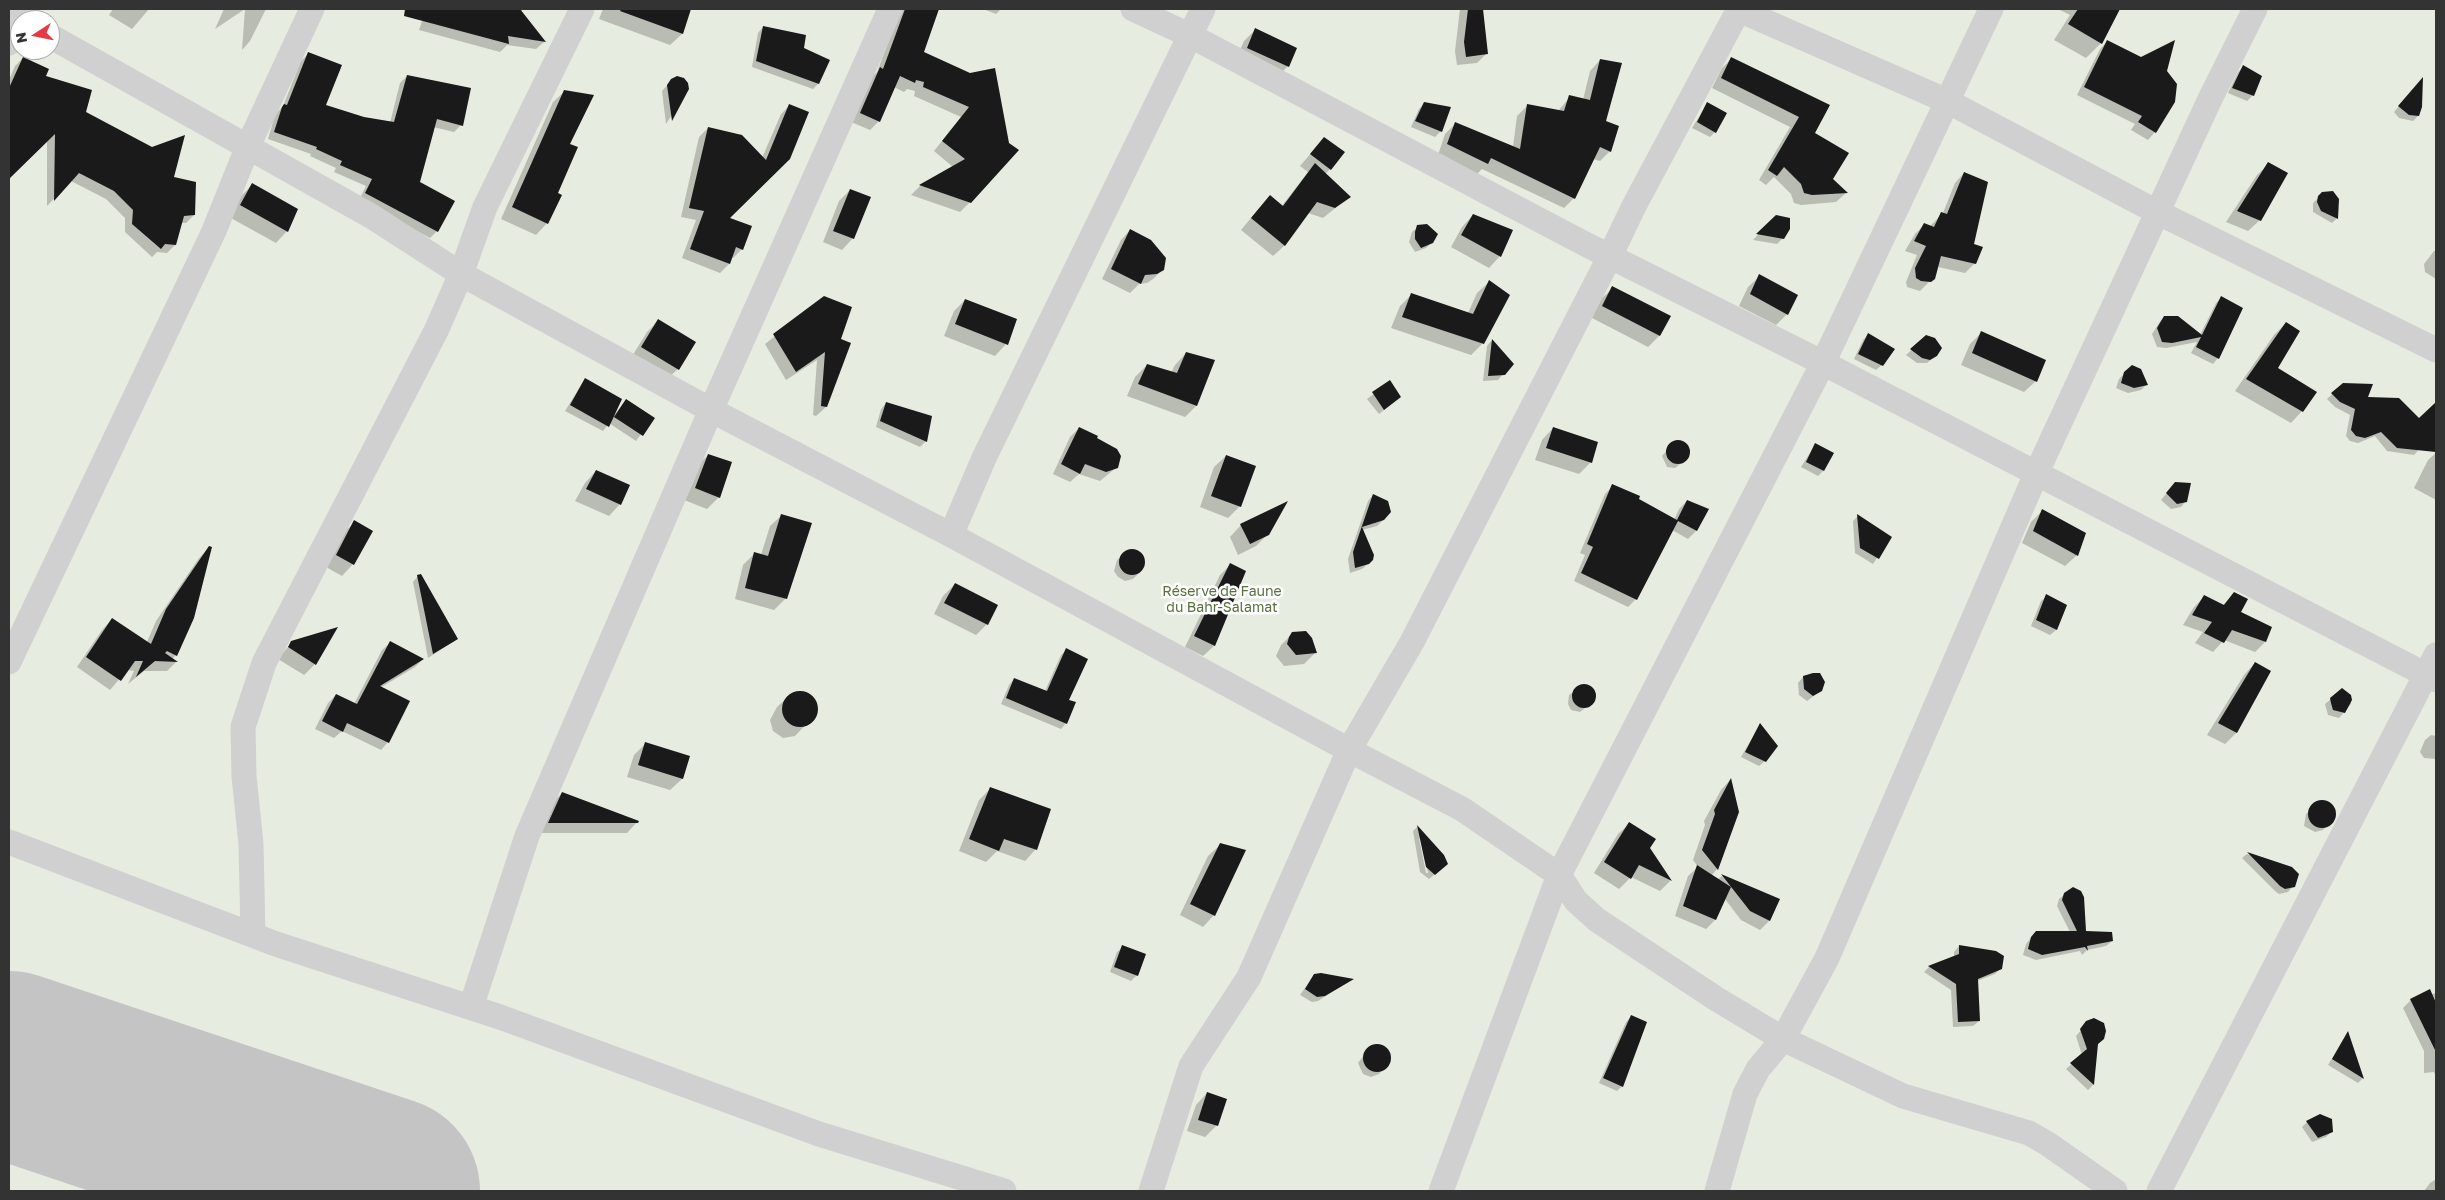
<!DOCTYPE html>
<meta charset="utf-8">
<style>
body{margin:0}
#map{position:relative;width:2445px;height:1200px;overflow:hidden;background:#fff;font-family:"Golos Text",sans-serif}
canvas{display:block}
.frame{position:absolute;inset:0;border:10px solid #333;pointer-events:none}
.north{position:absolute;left:10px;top:10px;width:50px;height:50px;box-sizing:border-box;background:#fff;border:1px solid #adadad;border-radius:50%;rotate:259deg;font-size:14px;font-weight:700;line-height:20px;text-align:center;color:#333}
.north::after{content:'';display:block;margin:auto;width:18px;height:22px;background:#e63946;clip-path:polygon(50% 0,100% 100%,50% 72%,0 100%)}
</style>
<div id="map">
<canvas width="2445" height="1200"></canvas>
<div class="frame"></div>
<div class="north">N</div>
</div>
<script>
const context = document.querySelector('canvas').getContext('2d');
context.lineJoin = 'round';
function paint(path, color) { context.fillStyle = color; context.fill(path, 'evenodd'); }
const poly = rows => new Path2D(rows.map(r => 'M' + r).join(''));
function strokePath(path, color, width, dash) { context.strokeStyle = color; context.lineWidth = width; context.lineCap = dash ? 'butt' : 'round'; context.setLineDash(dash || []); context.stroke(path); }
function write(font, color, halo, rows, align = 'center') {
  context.font = font + ' "Golos Text",sans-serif'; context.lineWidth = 5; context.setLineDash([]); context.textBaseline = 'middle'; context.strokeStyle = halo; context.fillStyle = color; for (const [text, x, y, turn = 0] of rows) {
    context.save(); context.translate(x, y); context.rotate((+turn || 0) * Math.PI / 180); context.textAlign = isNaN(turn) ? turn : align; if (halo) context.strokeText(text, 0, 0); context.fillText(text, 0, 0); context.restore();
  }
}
const green = poly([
 [9,9,2436,9,2436,1191,9,1191],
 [20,20,50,20,50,50,20,50]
]);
const shadow = poly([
 [113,9,149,9,132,29,109,15],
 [224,9,245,9,215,29],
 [245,9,266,9,250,41,242,50],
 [426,9,522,9,522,13,544,42,536,49,507,45,500,52,419,30],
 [603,9,690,9,682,34,670,45,599,19],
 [901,9,938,9,922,53,970,74,970,202,960,212,911,195,920,186,953,167,934,151,961,117,914,96,915,91,907,89,904,92,894,87,879,121,870,130,851,122,871,78,877,72],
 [983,9,1001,9,996,14],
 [1460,9,1482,9,1486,54,1477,63,1457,65,1455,51],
 [2058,9,2119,9,2101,43,2086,58,2054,40,2070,15],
 [763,27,802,49,818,84,813,89,752,67,758,33],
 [1255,30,1296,49,1288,66,1276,78,1236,59,1244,41],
 [2107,42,2165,71,2155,132,2148,140,2131,130,2135,124,2077,95,2100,49],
 [308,54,325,106,363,119,390,123,400,83,407,76,461,125,454,132,433,127,419,182,437,231,430,238,359,200,366,186,334,172,336,168,310,156,311,154,268,139,275,115,283,106,301,61],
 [23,58,84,112,173,178,194,215,186,223,181,223,175,245,167,253,157,252,152,257,125,232,125,218,106,199,71,181,47,206,47,139,9,177,9,80,15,66],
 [1731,59,1829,106,1814,133,1832,179,1846,193,1836,202,1801,205,1794,203,1791,194,1774,177,1766,185,1759,180,1790,127,1712,88,1722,68],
 [1600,60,1604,122,1610,151,1600,161,1593,159,1574,198,1564,208,1482,169,1477,174,1438,155,1445,134,1455,124,1513,147,1517,116,1528,105,1558,111,1570,97,1583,100,1590,71],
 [2244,66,2253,95,2247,101,2228,93,2238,72],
 [672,80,688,89,666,124,662,91],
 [2418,84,2418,116,2413,121,2399,118,2394,112],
 [565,91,568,144,547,223,536,235,501,219,553,102],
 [1425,103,1441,131,1435,137,1411,127,1419,109],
 [1707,104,1715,132,1710,137,1692,128],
 [790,105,808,113,728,218,742,249,733,258,731,257,729,264,720,273,682,258,696,220,681,217,699,137,708,128,762,158,781,114],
 [1324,138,1330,169,1325,174,1349,197,1323,218,1308,213,1284,246,1273,256,1241,230,1260,207,1281,207,1308,172,1300,166],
 [2269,164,2260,220,2248,231,2226,222,2257,175],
 [1964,173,1975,263,1965,273,1938,267,1936,275,1920,291,1907,287,1906,282,1917,255,1905,251,1915,234,1925,224,1930,226,1943,213,1955,183],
 [252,185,297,209,287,231,276,243,229,217,241,196],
 [850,190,853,238,842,250,823,242,839,201],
 [2323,193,2337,218,2332,223,2313,212,2313,203],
 [1473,215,1500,256,1489,268,1451,247,1462,227],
 [1776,216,1783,238,1777,244,1753,240],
 [1418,227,1432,242,1426,248,1415,252,1409,242,1412,232],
 [1130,230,1163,269,1153,279,1147,283,1139,284,1130,293,1102,279,1121,240],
 [2434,251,2436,251,2436,279,2425,272,2424,264],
 [1760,276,1787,314,1776,325,1739,306,1748,287],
 [1489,282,1483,343,1471,355,1391,328,1400,306,1411,295,1468,313,1477,293],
 [1613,288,1669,317,1659,336,1648,347,1592,318,1601,299],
 [2222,297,2218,358,2213,364,2191,353,2197,342,2166,348,2157,347,2152,334,2161,320,2169,316,2200,335,2216,303],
 [824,298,839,340,826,407,816,416,813,415,817,360,786,380,765,344],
 [965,300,1006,344,995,356,944,336,954,311],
 [659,320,678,369,666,380,631,358,647,332],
 [2286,323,2276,369,2302,411,2291,423,2235,391,2274,335],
 [1981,333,2036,381,2024,392,1961,365,1970,344],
 [1868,335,1882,365,1876,370,1854,359,1863,340],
 [1926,337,1933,358,1927,363,1917,363,1906,355],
 [1491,341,1512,364,1498,380,1483,381,1487,346],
 [1186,353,1196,406,1185,417,1127,396,1135,377,1147,365,1171,373,1175,365],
 [2132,366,2146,385,2141,390,2128,393,2116,388,2119,379],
 [585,379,615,414,626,400,653,418,636,441,609,423,603,431,565,411],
 [1390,382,1394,402,1379,414,1367,399],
 [2343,384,2366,398,2418,420,2436,405,2436,431,2414,455,2387,451,2375,436,2358,443,2350,441,2346,436,2350,415,2335,407,2327,399],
 [886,403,926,441,920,447,876,427,881,409],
 [1079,428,1095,439,1117,467,1100,481,1079,474,1070,482,1053,474,1070,437],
 [1553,428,1597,443,1590,463,1579,474,1535,460,1542,440],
 [1675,441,1685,444,1689,451,1685,460,1675,468,1667,467,1662,456],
 [1815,445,1823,471,1818,476,1801,467],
 [2436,453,2436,500,2414,488,2428,460],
 [708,455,719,497,707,509,684,500,697,466],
 [1226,456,1240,506,1228,518,1200,507,1214,467],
 [596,471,620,504,609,516,575,501,585,483],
 [1613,486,1674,520,1679,509,1687,501,1707,510,1696,531,1688,539,1672,530,1636,599,1628,607,1574,581,1585,555,1580,553,1605,494],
 [2170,489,2186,501,2181,507,2171,509,2161,500],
 [1373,495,1388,515,1377,526,1362,530,1372,560,1362,569,1350,573,1348,559,1368,501],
 [2042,511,2077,555,2065,566,2022,543,2031,522],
 [782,515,786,598,774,610,735,599,743,565,755,553,761,555,770,526],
 [1858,516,1891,537,1873,564,1855,553,1853,521],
 [355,522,353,564,342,576,326,567,343,533],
 [1241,525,1268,534,1256,546,1238,555,1230,537],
 [210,547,176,655,172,659,176,662,167,671,144,671,128,684,134,671,127,670,110,690,77,667,102,630,112,619,147,642,156,621,199,558],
 [1130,550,1141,554,1144,562,1139,573,1133,579,1125,581,1118,577,1114,571,1117,560],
 [1230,565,1244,571,1214,646,1203,656,1185,647,1220,575],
 [418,576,457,639,428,658,413,582],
 [955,584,987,624,976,635,934,614,943,596],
 [2234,593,2239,613,2265,642,2255,652,2224,640,2213,652,2195,643,2203,632,2183,625,2194,607,2204,597,2223,605],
 [2047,596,2066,606,2056,630,2050,635,2031,626,2041,601],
 [1293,633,1315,653,1304,664,1284,666,1276,656,1281,645],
 [292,642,315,664,304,675,278,659],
 [390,643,422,660,415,667,380,688,388,742,381,750,342,731,334,738,315,729,328,703,336,695,354,704,382,650],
 [1066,650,1066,723,1061,729,1001,704,1009,685,1014,679,1045,691,1061,655],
 [2255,663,2269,671,2236,733,2225,744,2207,735,2244,675],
 [1803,677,1819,692,1807,701,1799,695,1798,683],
 [1584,685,1590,687,1594,696,1590,704,1580,712,1571,710,1568,704,1569,695],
 [803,692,814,701,816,714,795,736,783,738,773,731,770,720,777,707,789,696],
 [2350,696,2351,704,2339,718,2328,715,2325,704,2331,699],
 [1760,725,1765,761,1759,766,1741,757],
 [2431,735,2436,736,2436,759,2424,758,2420,752,2425,740],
 [645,744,688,757,682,779,670,790,627,777,634,755],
 [1730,780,1738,812,1717,869,1711,876,1717,880,1722,876,1778,900,1769,921,1760,930,1741,920,1725,899,1715,920,1706,929,1675,916,1688,876,1698,867,1693,860,1705,825,1704,821,1721,790],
 [991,788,1036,849,1025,861,997,851,986,862,959,851,979,800],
 [562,793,637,822,627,833,539,833,552,803],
 [2318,802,2326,802,2334,810,2334,818,2323,830,2315,832,2304,826,2306,814],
 [1629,824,1649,848,1670,881,1660,891,1631,877,1619,889,1594,873,1618,834],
 [1417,827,1443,856,1441,869,1429,879,1420,872,1413,831],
 [1419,838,1422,841,1428,873,1426,873],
 [1220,845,1214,915,1203,927,1180,915,1208,856],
 [2247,854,2292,869,2293,886,2288,892,2279,894,2275,891,2242,858],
 [2065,894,2085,932,2112,941,2106,946,2087,950,2082,955,2080,951,2036,960,2023,955,2026,944,2031,938,2070,932,2057,906,2059,899],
 [1959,946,2001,968,1995,974,1977,981,1979,1021,1973,1026,1953,1027,1951,990,1924,972,1929,967,1954,958,1954,952],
 [1123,947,1137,975,1131,981,1110,972,1117,952],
 [1314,975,1351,980,1318,1001,1312,1002,1300,995],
 [2436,993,2436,1077,2434,1072,2424,1073,2424,1051,2403,1008,2411,1000],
 [1631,1017,1622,1086,1617,1091,1599,1083,1626,1022],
 [2090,1020,2097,1045,2093,1085,2088,1090,2066,1069,2082,1055,2076,1036],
 [2347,1034,2363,1078,2358,1083,2328,1065],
 [1378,1045,1386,1049,1391,1057,1379,1074,1371,1077,1363,1074,1358,1063,1370,1047],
 [1207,1093,1225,1099,1216,1126,1205,1137,1187,1131,1196,1105],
 [2307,1122,2331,1132,2326,1137,2312,1142,2302,1127],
 [2436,1179,2436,1191,2424,1191,2430,1183]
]);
const runway = poly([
 [9,1065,386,1191]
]);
const building = poly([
 [405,9,520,9,546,42,508,36,509,44,404,16],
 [621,9,691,9,683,34,620,11],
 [905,9,939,9,924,52,970,73,995,68,1009,143,1019,150,971,203,919,185,965,159,942,141,969,107,923,87,924,82,916,80,915,83,900,76,880,122,860,113,880,67,883,69],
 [1468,9,1483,9,1488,54,1466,57,1464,42],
 [2078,9,2120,9,2102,44,2068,24],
 [763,26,806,35,804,48,830,60,819,84,756,61],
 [1255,28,1297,48,1289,67,1247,48],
 [2107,40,2141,57,2175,40,2167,71,2177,84,2175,102,2156,133,2138,122,2142,116,2084,87],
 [308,52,342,65,326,105,364,117,394,122,407,75,471,88,463,126,437,119,420,182,455,201,438,232,365,193,372,179,340,165,342,161,316,149,317,147,274,132,282,107,284,104,287,105],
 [23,57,49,69,46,76,92,90,86,112,152,147,185,135,174,177,196,182,195,215,184,216,176,245,165,244,161,249,132,224,133,210,114,191,79,173,54,201,55,134,9,179,9,88],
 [1731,57,1830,105,1815,133,1849,153,1833,179,1848,193,1812,195,1804,193,1801,184,1784,167,1777,176,1768,170,1799,117,1721,78],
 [1600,59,1622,63,1606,121,1619,126,1611,152,1600,147,1575,199,1491,158,1488,164,1447,144,1455,122,1520,149,1527,104,1564,111,1569,95,1590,100],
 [2243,65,2262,76,2254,96,2232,88],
 [677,76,684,78,688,83,689,89,672,121,667,85,671,79],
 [2423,77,2422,107,2419,116,2409,115,2398,106],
 [564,90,594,95,570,144,578,147,558,193,562,195,548,224,512,207],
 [1424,102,1451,107,1442,132,1415,121],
 [1707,102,1727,113,1716,133,1697,122],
 [789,104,809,112,790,159,730,218,752,226,743,250,736,247,730,264,690,249,704,211,689,208,708,127,742,135,766,160],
 [1324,137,1345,152,1331,170,1310,154],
 [2268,162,2288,173,2261,221,2237,211],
 [1315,163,1351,197,1335,208,1317,202,1285,246,1251,218,1270,195,1283,206],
 [1964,172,1988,182,1974,244,1983,247,1976,264,1941,256,1935,279,1931,282,1921,281,1916,278,1915,268,1926,246,1914,241,1924,223,1934,227,1941,212,1947,214],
 [252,183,298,209,288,232,240,205],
 [850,189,871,197,854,239,833,231],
 [2333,191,2339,199,2338,219,2321,211,2317,202,2318,196,2322,192],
 [1473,214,1513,230,1501,257,1461,235],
 [1776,215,1790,218,1790,229,1784,239,1756,234],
 [1427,224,1438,234,1433,243,1421,248,1415,239,1415,232,1417,225],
 [1130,229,1151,240,1166,258,1164,270,1157,274,1145,275,1141,284,1111,269],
 [1759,274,1798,295,1788,315,1750,294],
 [1489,280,1510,295,1484,344,1402,317,1411,293,1473,314],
 [1612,286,1671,316,1660,336,1602,306],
 [824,296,852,307,841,339,851,343,827,407,821,406,825,352,796,372,773,334],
 [2221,296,2243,308,2219,359,2196,347,2201,337,2172,343,2162,342,2157,328,2164,316,2178,316,2202,335],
 [965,299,1017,319,1008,345,955,324],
 [658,319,696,342,679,370,641,347],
 [2286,322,2300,331,2278,368,2317,392,2303,412,2246,379],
 [1981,331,2046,360,2037,382,1972,353],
 [1868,333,1895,349,1883,366,1858,354],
 [1926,335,1935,338,1942,348,1937,356,1930,360,1922,358,1910,349],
 [1492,339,1514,364,1505,375,1488,376],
 [1186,352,1215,360,1197,406,1138,384,1147,364,1177,373],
 [2132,365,2141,369,2148,385,2134,388,2121,383,2124,372],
 [585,378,622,399,609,427,570,405],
 [1390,380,1401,397,1384,410,1372,392],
 [2343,383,2373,384,2368,397,2399,398,2419,418,2436,402,2436,452,2397,448,2381,432,2365,438,2356,436,2351,430,2355,409,2340,402,2331,393],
 [626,399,655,418,643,436,614,417],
 [886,402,932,416,927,442,880,421],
 [1079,427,1098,436,1097,438,1117,449,1121,456,1118,468,1106,472,1085,464,1080,474,1061,464],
 [1553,427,1598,442,1592,463,1546,448],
 '1666 452a12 12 0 1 1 24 0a12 12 0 1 1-24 0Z',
 [1815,443,1834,453,1824,471,1806,462],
 [708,454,732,462,720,498,695,488],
 [1226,455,1256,466,1241,507,1211,496],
 [596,470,630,485,621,505,586,489],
 [2175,482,2191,483,2187,502,2177,504,2166,493],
 [1612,484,1640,496,1639,499,1677,520,1687,500,1709,509,1697,531,1678,521,1637,600,1581,573,1593,547,1587,544],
 [1373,494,1388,501,1391,512,1384,520,1362,527,1374,555,1373,560,1369,564,1355,568,1353,552],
 [1288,501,1269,535,1250,544,1240,524],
 [2042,509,2086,533,2078,556,2033,531],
 [781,514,812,523,787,599,745,588,754,552,768,556],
 [1857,514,1892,537,1879,559,1860,548],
 [354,520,373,531,354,565,336,555],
 [209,546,212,547,194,618,177,656,167,651,165,653,178,662,155,661,136,677,143,661,135,661,121,681,86,657,112,618,151,644,166,609],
 '1119 562a13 13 0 1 1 26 0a13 13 0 1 1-26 0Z',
 [1230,563,1246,571,1215,646,1194,636],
 [421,574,458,639,433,654,417,575],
 [955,583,998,605,988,625,944,603],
 [2234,592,2248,599,2241,612,2272,627,2266,642,2232,630,2224,643,2204,633,2212,622,2192,615,2204,595,2224,605],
 [2046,594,2067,605,2057,630,2036,620],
 [338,627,316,665,288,647,291,641],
 [1306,631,1312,638,1317,653,1296,655,1287,644,1289,637,1292,632],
 [390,641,424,659,380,686,410,701,389,743,347,723,343,732,322,721,336,694,357,704],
 [1066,648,1088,659,1069,700,1076,702,1067,724,1006,698,1014,678,1047,691],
 [2255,662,2271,671,2237,733,2218,723],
 [1813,673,1820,673,1825,682,1822,691,1813,696,1804,689,1803,676],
 '1572 696a12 12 0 1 1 24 0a12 12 0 1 1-24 0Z',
 [2342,688,2351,695,2352,700,2345,713,2333,710,2331,703,2330,698],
 '782 709a18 18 0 1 1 36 0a18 18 0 1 1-36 0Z',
 [1760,723,1778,746,1766,762,1745,752],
 [645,742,690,756,683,779,638,765],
 [1731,778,1739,812,1718,870,1702,850,1715,814,1714,810],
 [990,787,1051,809,1037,850,1004,839,999,851,969,839],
 [562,792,639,821,638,823,548,823],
 '2308 814a14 14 0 1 1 28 0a14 14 0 1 1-28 0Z',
 [1629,822,1656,839,1650,848,1672,881,1639,865,1631,879,1604,862],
 [1417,825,1444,855,1448,864,1435,875,1426,867],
 [1220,843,1246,850,1215,916,1190,904],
 [2247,852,2292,867,2299,874,2295,887,2285,889,2280,886],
 [1697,865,1731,887,1716,920,1683,906],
 [1721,874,1780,899,1770,921,1750,911],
 [2073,887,2081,891,2084,897,2086,931,2112,932,2113,941,2087,946,2088,951,2085,947,2042,955,2028,949,2031,937,2036,931,2077,931,2062,900,2064,893],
 [1122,945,1146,954,1138,976,1114,967],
 [1959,945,1996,951,2004,956,2002,969,1978,979,1980,1021,1958,1022,1956,984,1928,966,1959,954],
 [1321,973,1354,979,1325,996,1317,997,1305,989,1314,974],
 [2430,989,2436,1003,2436,1052,2410,999],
 [1631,1015,1647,1022,1623,1087,1603,1078],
 [2094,1018,2104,1023,2106,1031,2104,1039,2098,1044,2094,1085,2070,1063,2087,1049,2080,1029,2086,1021],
 [2348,1031,2364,1079,2332,1059],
 '1363 1058a14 14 0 1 1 28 0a14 14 0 1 1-28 0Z',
 [1207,1092,1227,1099,1218,1126,1198,1120],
 [2320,1114,2332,1119,2333,1132,2318,1138,2306,1121]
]);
const street = poly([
 [1133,9,1191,36,1585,244,1823,363,2436,680],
 [1737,9,1947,101,2157,212,2436,350],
 [50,36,371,216,461,274,711,410,951,535,1349,750,1462,809,1559,875,1576,901,1597,920,1715,998,1783,1039,1827,958,2036,474,2210,99,2255,9],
 [9,43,24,9],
 [951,535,984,458,1203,9],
 [9,662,214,231,248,146,312,9],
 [9,842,276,944,500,1017,819,1134,1004,1191],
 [253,935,251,844,244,776,243,727,264,663,436,331,461,274,485,207,582,9],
 [471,1007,527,836,711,410,890,9],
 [1151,1191,1191,1066,1249,977,1349,750,1412,642,1610,256,1634,206,1739,9],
 [1441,1191,1559,875,1823,363,1991,9],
 [1717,1191,1745,1094,1758,1069,1783,1039,1903,1096,2029,1133,2048,1144,2115,1191],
 [2159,1191,2436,655]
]);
const parkNames = [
 ["Réserve de Faune",1222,592],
 ["du Bahr-Salamat",1222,608]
];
paint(green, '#e6ecdf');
paint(shadow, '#0003');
strokePath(runway, '#c4c4c4', 188);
paint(building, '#1a1a1a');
strokePath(street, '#d0d0d0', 25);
write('14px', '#56703f', '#fff', parkNames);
</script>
